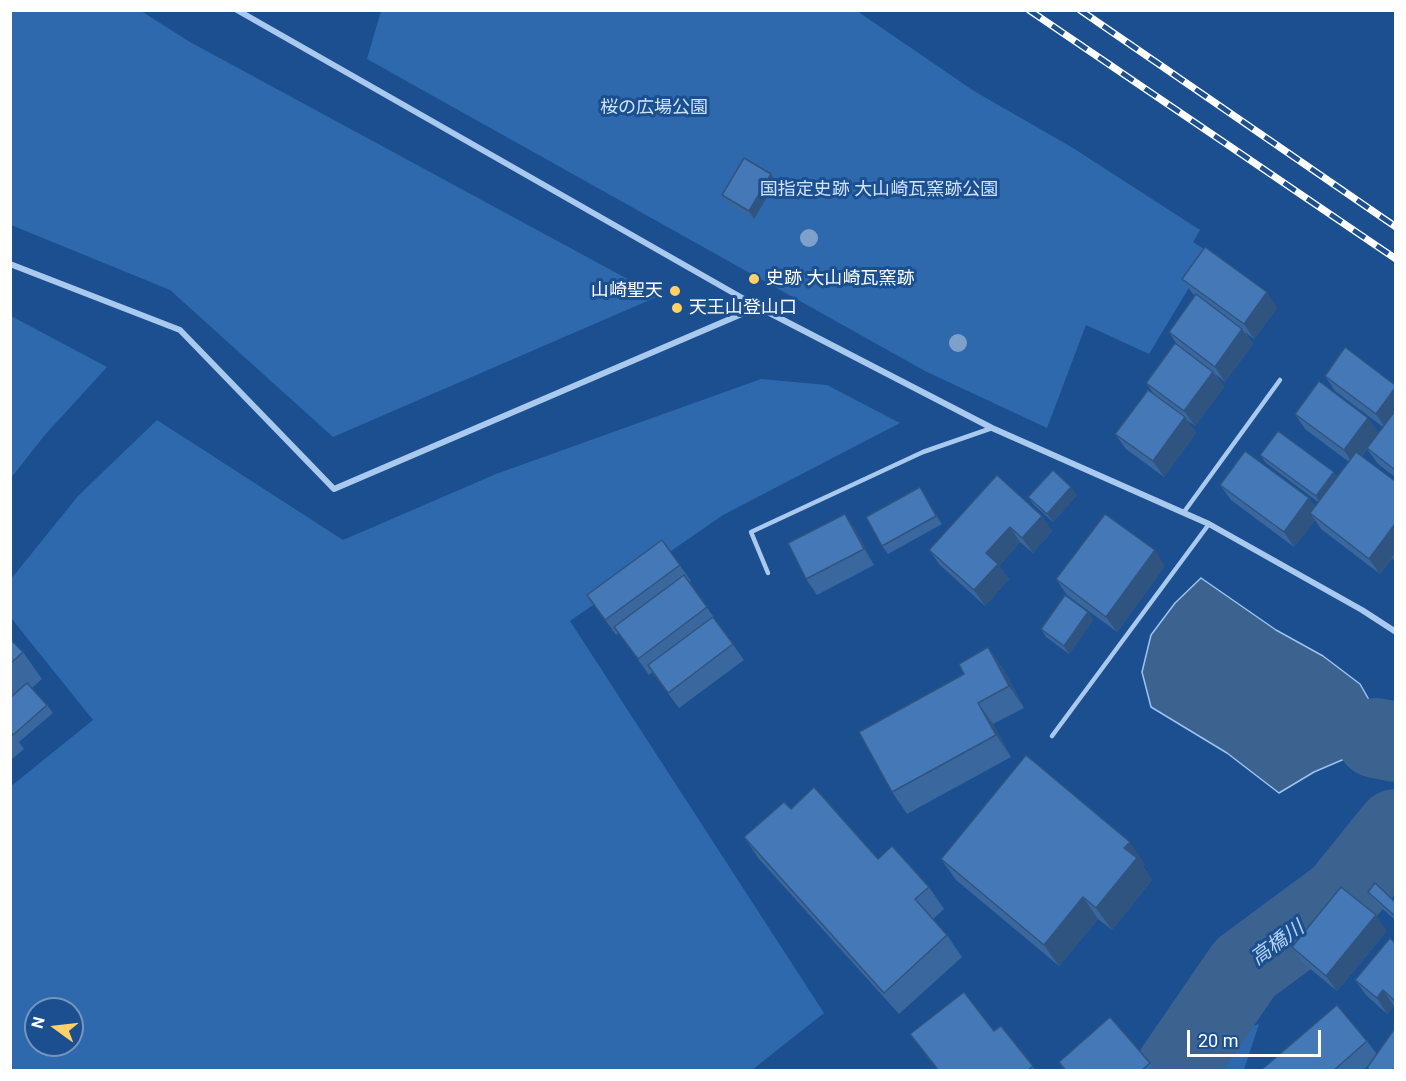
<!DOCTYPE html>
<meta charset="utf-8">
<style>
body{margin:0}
#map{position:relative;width:1406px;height:1081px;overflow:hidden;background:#1b4f8f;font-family:Roboto,sans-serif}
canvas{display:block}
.frame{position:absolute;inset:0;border:12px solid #fff;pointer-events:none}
.north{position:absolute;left:24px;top:997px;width:60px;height:60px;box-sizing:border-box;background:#1b4f8f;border:2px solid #7695bc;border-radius:50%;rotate:285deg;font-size:16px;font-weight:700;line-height:24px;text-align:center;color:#fff}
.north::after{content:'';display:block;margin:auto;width:21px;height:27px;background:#ffd166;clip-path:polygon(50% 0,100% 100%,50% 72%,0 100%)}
.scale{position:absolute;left:1187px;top:1030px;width:134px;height:27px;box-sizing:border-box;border:3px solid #fff;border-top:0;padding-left:8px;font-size:18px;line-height:21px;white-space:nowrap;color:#fff;-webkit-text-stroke:4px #1b4f8f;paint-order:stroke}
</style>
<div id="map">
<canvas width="1406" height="1081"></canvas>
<div class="frame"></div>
<div class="north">N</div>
<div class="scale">20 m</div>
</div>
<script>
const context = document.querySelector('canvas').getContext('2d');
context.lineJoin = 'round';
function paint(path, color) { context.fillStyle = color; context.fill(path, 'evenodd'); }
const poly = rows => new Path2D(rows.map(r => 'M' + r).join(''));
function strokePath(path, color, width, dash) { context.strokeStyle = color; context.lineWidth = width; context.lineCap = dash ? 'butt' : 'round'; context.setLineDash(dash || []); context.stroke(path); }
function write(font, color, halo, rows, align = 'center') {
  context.font = font + ' Roboto,"Noto Sans JP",sans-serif'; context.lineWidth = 6; context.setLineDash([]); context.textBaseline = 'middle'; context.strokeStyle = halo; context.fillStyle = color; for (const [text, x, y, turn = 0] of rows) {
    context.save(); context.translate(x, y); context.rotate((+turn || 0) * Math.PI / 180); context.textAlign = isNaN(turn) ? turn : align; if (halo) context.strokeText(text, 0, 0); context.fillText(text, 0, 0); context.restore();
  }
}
const green = poly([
 [10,11,141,11,190,42,659,296,333,437,170,290,11,225],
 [381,11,857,11,974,91,1073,148,1200,230,1193,242,1210,253,1149,354,1086,325,1047,428,925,371,367,59],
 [11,316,107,367,44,436,11,478],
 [761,379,827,385,900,423,723,515,570,621,824,1013,752,1070,11,1070,10,787,93,720,11,618,11,579,78,496,157,420,343,540,496,474],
 [36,1009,72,1009,72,1045,36,1045],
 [1259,1024,1244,1070,1185,1070,1212,1038]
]);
const water = poly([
 [1201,578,1276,630,1323,656,1360,684,1376,712,1376,738,1349,757,1314,772,1279,793,1227,753,1151,707,1142,672,1151,635,1175,603,1201,578]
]);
const river = poly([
 [1376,738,1396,742],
 [1175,1070,1245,968,1341,897,1396,829]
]);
const service = poly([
 [1184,512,1280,380],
 [768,573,751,532,923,452,992,428],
 [1052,736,1209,524]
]);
const minor = poly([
 [237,10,758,307,992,428,1209,524,1362,610,1396,632],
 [10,264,180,330,334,489,758,307]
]);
const rail = poly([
 [1029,10,1396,259],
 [1080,10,1396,227]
]);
const trees = [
 [809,238],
 [958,343]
];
const wall = poly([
 [776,182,754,219,727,203,722,195],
 [1182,279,1277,308,1254,339,1245,332,1253,344,1225,382,1215,374,1224,387,1195,426,1187,420,1196,433,1164,477,1126,449,1115,434,1154,394,1146,383,1178,346,1169,332,1195,296,1193,294],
 [1325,376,1395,385,1395,477,1378,464,1367,449,1362,456,1395,481,1395,562,1392,558,1380,574,1321,529,1315,520,1294,547,1231,500,1220,485,1309,498,1315,507,1318,502,1266,463,1260,455,1337,477,1349,462,1305,429,1295,414,1368,418,1378,433,1383,427,1335,391],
 [997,475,1052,531,1033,553,1020,542,999,566,1009,579,985,606,940,565,929,550],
 [920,487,942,524,888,554,882,546],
 [1077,495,1053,522,1034,505,1028,497],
 [855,529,874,565,817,595,806,579],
 [662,540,691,581,689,582,744,660,679,708,652,672,649,675,619,633,616,635,587,595],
 [1165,566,1117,632,1067,595,1056,579],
 [1088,612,1093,620,1069,654,1046,637,1041,629],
 [10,639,23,652,42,679,32,688,47,705,53,713,19,742,24,749,10,761],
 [988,647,1003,669,1024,708,993,724,1011,757,907,814,892,792,964,674],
 [791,809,929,887,944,909,933,919,947,935,962,957,899,1014,759,859,744,837],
 [941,859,1145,864,1143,866,1152,880,1112,930,1098,919,1059,966,956,880],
 [1368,892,1395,902,1395,920,1373,900],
 [1387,931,1337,991,1302,962,1292,947],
 [1395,943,1395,1007,1394,1006,1387,1014,1366,995,1355,980],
 [1001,1026,1036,1071,938,1071,910,1034,994,1031],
 [1367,1041,1377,1054,1395,1071,1369,1071,1367,1068,1371,1063,1362,1071,1260,1070],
 [1059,1062,1150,1063,1155,1071,1064,1071]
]);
const shadedWall = poly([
 [771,174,776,182,754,219,749,211],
 [1267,292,1277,308,1254,339,1244,324],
 [1242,329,1253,344,1225,382,1215,367],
 [1213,372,1224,387,1195,426,1184,411],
 [1395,388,1395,418,1387,430,1376,414],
 [1185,417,1196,433,1164,477,1153,461],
 [1368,418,1378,433,1354,466,1344,450],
 [1334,472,1339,480,1321,504,1316,496],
 [920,487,925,495,942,524,936,516],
 [1071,487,1077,495,1053,522,1047,514],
 [1309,498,1319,514,1310,513,1315,520,1294,547,1284,532],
 [845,514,855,529,874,565,864,549],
 [1042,516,1052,531,1033,553,1022,538],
 [1395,524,1395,553,1380,574,1369,559],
 [1010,527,1020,542,999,566,1009,579,985,606,974,590,986,553],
 [1155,550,1165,566,1117,632,1106,617],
 [1088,612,1093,620,1069,654,1064,646],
 [988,647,1003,669,1024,708,1009,686],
 [978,703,993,724,1011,757,996,735],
 [1130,842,1145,864,1143,866,1152,880,1112,930,1096,908,1124,848],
 [1083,897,1098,919,1059,966,1044,945],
 [1376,915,1387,931,1337,991,1326,976],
 [1383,990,1394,1006,1387,1014,1377,998]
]);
const building = poly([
 [744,158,771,174,749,211,722,195,744,158],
 [1205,247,1267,292,1244,324,1182,279,1205,247],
 [1196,294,1242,329,1215,367,1169,332,1196,294],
 [1175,343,1213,372,1184,411,1146,383,1175,343],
 [1345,347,1395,385,1395,388,1376,414,1325,376,1345,347],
 [1319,381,1368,418,1344,450,1295,414,1319,381],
 [1148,390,1185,417,1153,461,1115,434,1148,390],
 [1395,411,1395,470,1367,448,1395,411],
 [1278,431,1334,472,1316,496,1260,455,1278,431],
 [1245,451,1309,498,1284,532,1220,485,1245,451],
 [1356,452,1395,481,1395,524,1369,559,1310,513,1356,452],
 [1053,470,1071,487,1047,514,1028,497,1053,470],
 [997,475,1042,516,1022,538,1010,527,986,553,998,564,974,590,929,550,997,475],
 [920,487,936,516,882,546,866,517,920,487],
 [845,514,864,549,806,579,788,543,845,514],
 [1105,514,1155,550,1106,617,1056,579,1105,514],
 [662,540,680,565,605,620,587,595,662,540],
 [684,575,707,607,638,659,614,627,684,575],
 [1065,595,1088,612,1064,646,1041,629,1065,595],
 [713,617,733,644,668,693,648,665,713,617],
 [10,639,23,652,10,664,10,639],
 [988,647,1009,686,978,703,996,735,892,792,859,732,964,674,959,664,988,647],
 [27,683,47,705,13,735,10,731,10,698,27,683],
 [1026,755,1130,842,1124,848,1137,858,1096,908,1083,897,1044,945,941,859,1026,755],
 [814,787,878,859,892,846,929,887,915,899,947,935,884,993,744,837,784,802,791,809,814,787],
 [1375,883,1395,902,1395,916,1368,892,1375,883],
 [1341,887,1376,915,1326,976,1292,947,1341,887],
 [1390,938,1395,943,1395,999,1394,1000,1383,990,1377,998,1355,980,1390,938],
 [964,992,994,1031,1001,1026,1033,1066,1027,1071,939,1071,910,1034,964,992],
 [1337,1005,1367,1041,1333,1071,1260,1071,1337,1005],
 [1110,1017,1150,1063,1141,1071,1066,1071,1059,1062,1110,1017],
 [1395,1028,1395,1071,1371,1071,1367,1068,1395,1028]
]);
const markers = [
 [754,279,6,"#ffd166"],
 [675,291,6,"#ffd166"],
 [677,308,6,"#ffd166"]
];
const parkNames = [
 ["桜の広場公園",654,108],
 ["国指定史跡 大山崎瓦窯跡公園",879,190]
];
const poiNames = [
 ["史跡 大山崎瓦窯跡",766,279],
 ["山崎聖天",663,291,"right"],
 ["天王山登山口",689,308]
];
const waterNames = [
 ["高橋川",1278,944,-36]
];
paint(green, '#2e69ad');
paint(water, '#3c6290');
strokePath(water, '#9cc4f0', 1.5);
strokePath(river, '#3c6290', 80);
strokePath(service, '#a9c9ee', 4.5);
strokePath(minor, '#a9c9ee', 6);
strokePath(rail, '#fff', 7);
strokePath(rail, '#1b4f8f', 4.5, [14]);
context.fillStyle = '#7ea0ca';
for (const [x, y] of trees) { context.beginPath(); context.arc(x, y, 9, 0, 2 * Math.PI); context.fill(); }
paint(wall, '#3a679d');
paint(shadedWall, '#305480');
paint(building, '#4478b7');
strokePath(building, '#305480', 1.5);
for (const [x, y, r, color] of markers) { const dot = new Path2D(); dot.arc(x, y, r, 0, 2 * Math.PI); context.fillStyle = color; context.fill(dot); strokePath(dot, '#1b4f8f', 2); }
write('18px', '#cfe3fa', '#1b4f8f', parkNames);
write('18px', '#fff', '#1b4f8f', poiNames, 'left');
write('italic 20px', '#b5d3f5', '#1b4f8f', waterNames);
</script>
